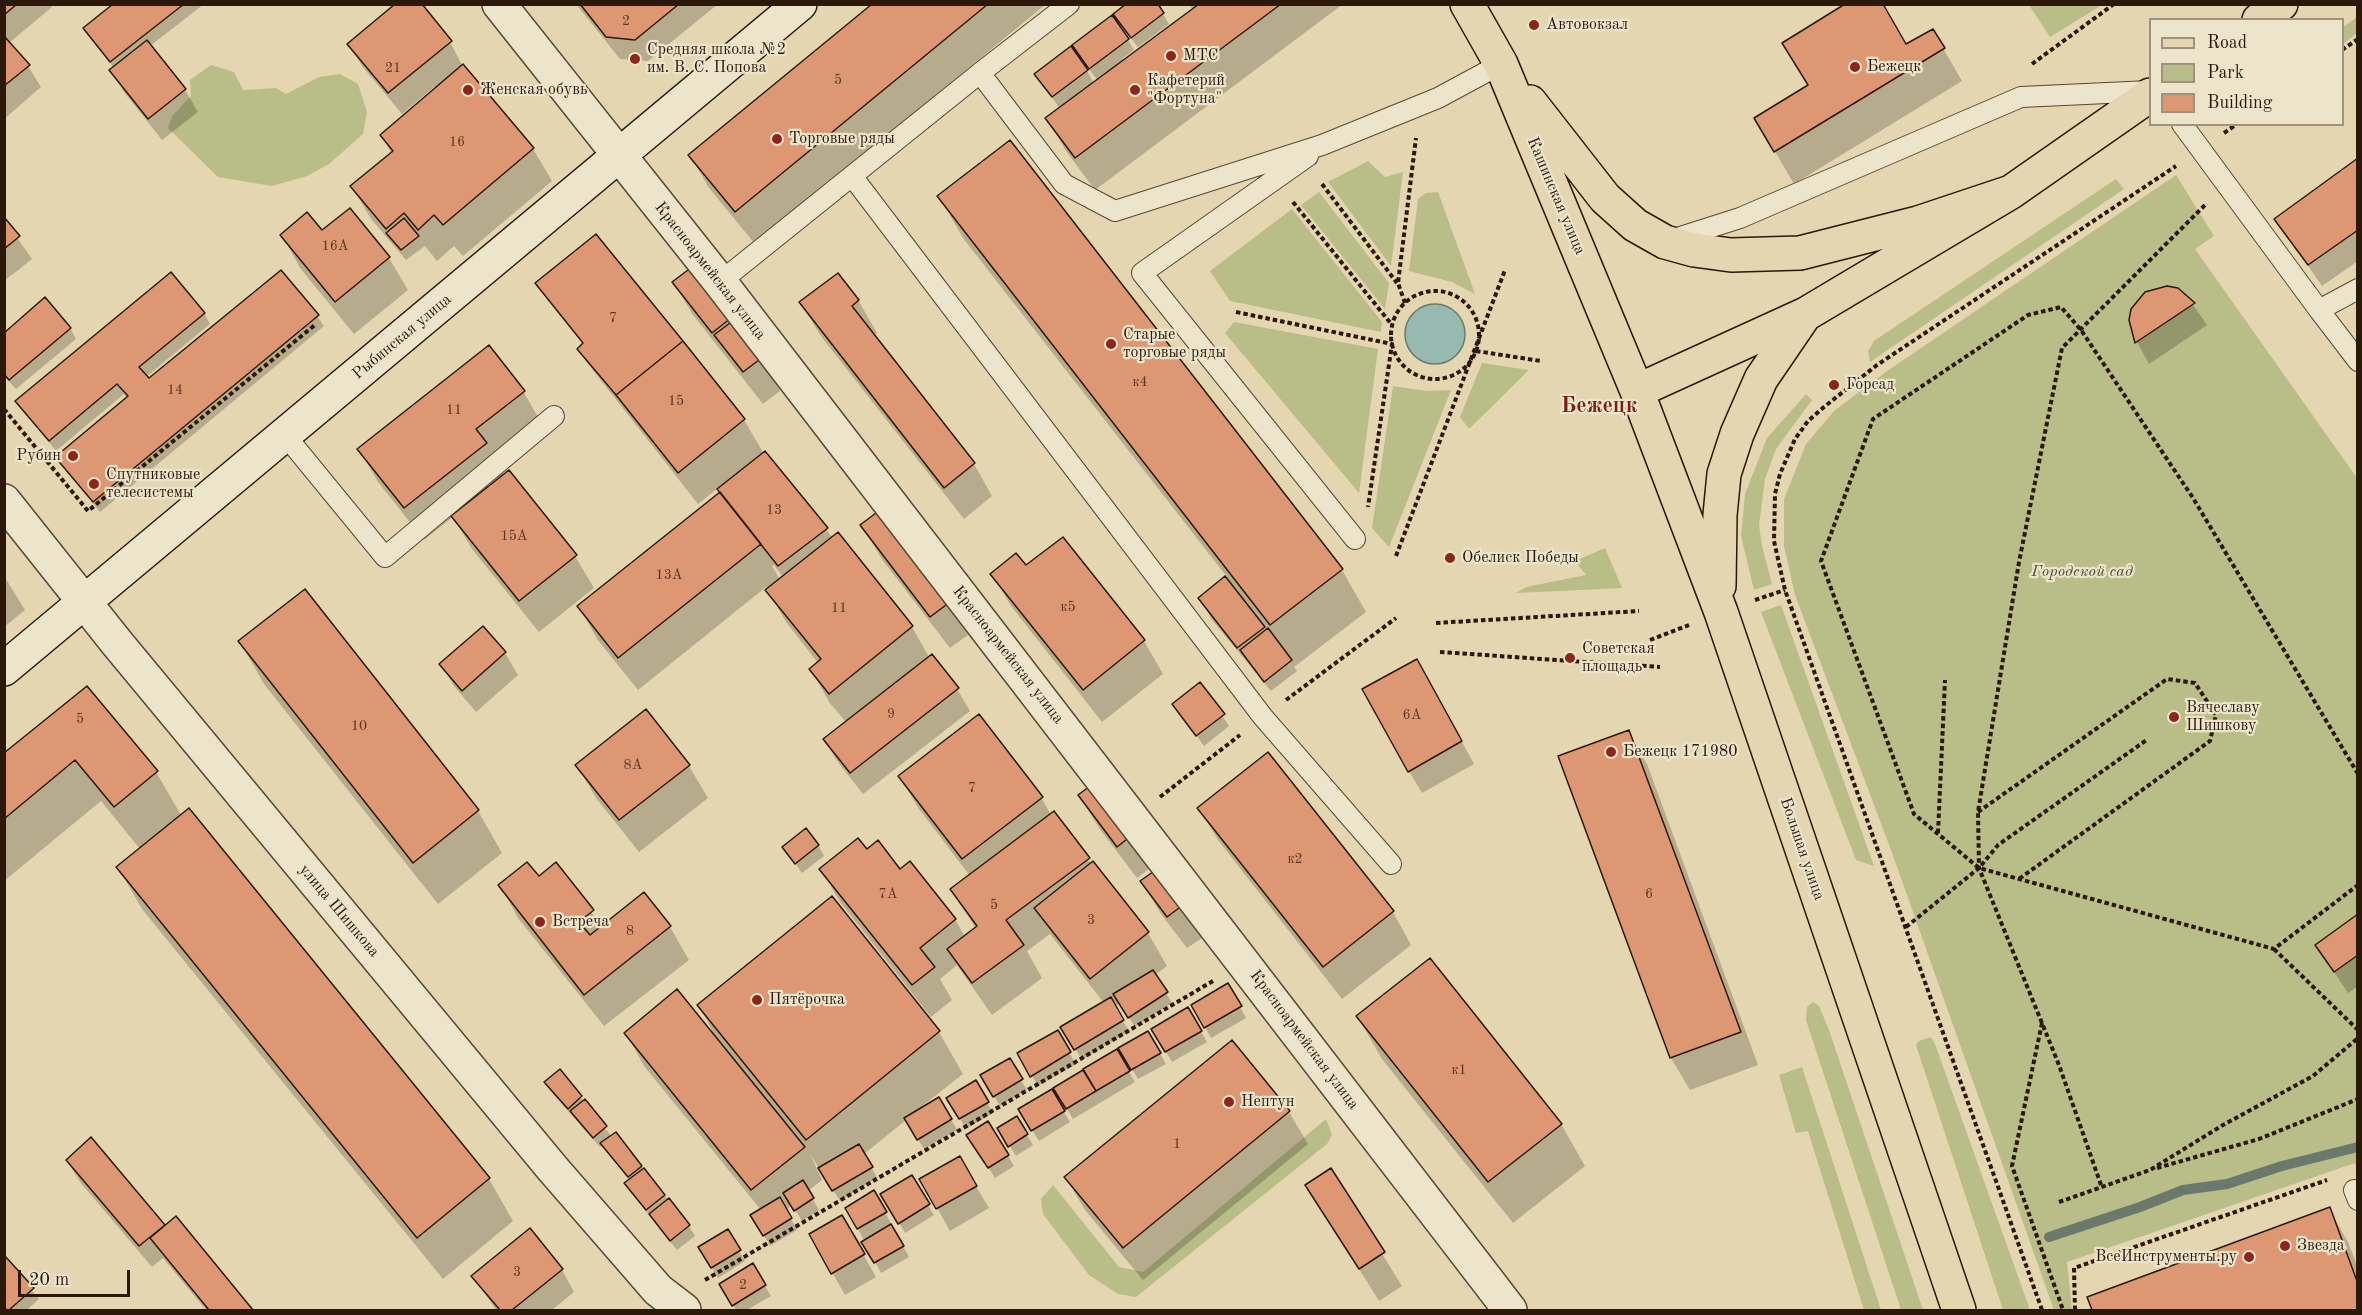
<!DOCTYPE html>
<meta charset="utf-8">
<style>
body{margin:0}
#map{position:relative;width:2362px;height:1315px;overflow:hidden;background:#e4d6b0;font-family:"Old Standard TT",serif}
canvas{display:block}
.frame{position:absolute;inset:0;border:6px solid #2b1808;pointer-events:none}
.legend{position:absolute;left:2149px;top:18px;width:195px;height:108px;box-sizing:border-box;background:#ede4cc;border:2px solid #9f927e;margin:0;padding:8px 10px;list-style:none;font-size:18px;color:#2b1808}
.legend li{display:flex;align-items:center;gap:12px;height:30px}
.legend b{width:30px;border:2px solid #9f927e}
.scale{position:absolute;left:18px;top:1270px;width:112px;height:27px;box-sizing:border-box;border:3px solid #2b1808;border-top:0;padding-left:8px;font-size:18px;line-height:21px;white-space:nowrap;color:#2b1808;-webkit-text-stroke:4px #ede4cc;paint-order:stroke}
</style>
<div id="map">
<canvas width="2362" height="1315"></canvas>
<div class="frame"></div>
<ul class="legend">
<li><b style="height:8px;background:#e4d6b0"></b>Road</li>
<li><b style="height:16px;background:#b9bd88"></b>Park</li>
<li><b style="height:16px;background:#dd9873"></b>Building</li>
</ul>
<div class="scale">20 m</div>
</div>
<script>
const context = document.querySelector('canvas').getContext('2d');
context.lineJoin = 'round';
function paint(path, color) { context.fillStyle = color; context.fill(path, 'evenodd'); }
const poly = rows => new Path2D(rows.map(r => 'M' + r).join(''));
function strokePath(path, color, width, dash) { context.strokeStyle = color; context.lineWidth = width; context.lineCap = dash ? 'butt' : 'round'; context.setLineDash(dash || []); context.stroke(path); }
function write(font, color, halo, rows, align = 'center') {
  context.font = font + ' "Old Standard TT",serif'; context.lineWidth = 4.5; context.setLineDash([]); context.textBaseline = 'middle'; context.strokeStyle = halo; context.fillStyle = color; for (const [text, x, y, turn = 0] of rows) {
    context.save(); context.translate(x, y); context.rotate((+turn || 0) * Math.PI / 180); context.textAlign = isNaN(turn) ? turn : align; if (halo) context.strokeText(text, 0, 0); context.fillText(text, 0, 0); context.restore();
  }
}
const green = poly([
 [2029,5,2102,5,2050,37],
 [2357,17,2357,33,2343,44,2343,27],
 [211,65,234,72,243,90,276,88,286,94,319,77,340,74,358,84,367,112,363,134,329,164,307,176,272,186,218,177,168,128,172,116,191,96,190,80],
 [1368,161,1385,177,1403,172,1391,266,1328,182],
 [2176,175,2214,236,2195,249,2357,478,2357,1169,2355,1163,2067,1262,2072,1309,2054,1310,1891,850,1795,595,1784,546,1784,499,1806,444,1834,411,1887,371],
 [2116,179,2124,189,1870,362,1868,351,1874,341],
 [1319,192,1389,283,1385,309,1301,205],
 [1438,192,1475,294,1452,282,1409,271,1418,199,1426,193],
 [1292,209,1382,322,1381,332,1230,301,1210,271],
 [1234,322,1378,349,1359,493,1225,333],
 [1482,363,1529,370,1469,429,1460,417],
 [1393,386,1426,391,1451,390,1389,547,1372,528],
 [1806,394,1812,400,1776,449,1765,479,1759,525,1762,546,1772,584,1754,590,1741,536,1745,494,1767,438],
 [1605,548,1622,588,1516,593,1526,587,1586,575,1575,561],
 [1781,605,1874,866,1856,860,1761,612],
 [1813,1002,1819,1006,1829,1030,1923,1310,1901,1310,1806,1020,1807,1007],
 [1931,1037,1935,1044,2030,1310,2003,1310,1916,1045,1919,1041],
 [1802,1067,1881,1310,1864,1310,1808,1131,1796,1133,1779,1075],
 [1326,1119,1332,1135,1327,1144,1136,1297,1118,1294,1089,1275,1043,1214,1041,1199,1053,1185,1119,1267,1143,1272]
]);
const water = poly([
 '1405 334a30 30 0 1 1 60 0a30 30 0 1 1-60 0Z'
]);
const shadow = poly([
 [4,4,51,4,52,7,9,43,28,66,41,87,4,119],
 [115,4,204,4,150,46,185,90,198,112,162,140,124,92,111,70,114,68,85,28],
 [576,4,718,4,648,61,620,59],
 [874,4,1046,4,755,244,709,188,690,155],
 [1189,4,1343,4,1095,190,1066,151,1047,118,1060,109,1036,74,1083,62,1074,46,1128,40,1134,50,1122,59,1124,62,1140,50,1121,25,1163,14,1169,24,1138,47,1140,50,1193,10],
 [1085,64,1098,81,1094,84,1084,65],
 [1933,31,1962,81,1794,184,1756,119,1809,86,1784,44,1906,46],
 [450,42,462,65,533,149,552,181,463,256,454,246,437,261,425,246,406,260,371,219,352,187,392,154,382,136,436,89,434,87,402,114,362,66,349,44],
 [2358,160,2358,261,2322,286,2276,219],
 [939,196,1342,570,1366,612,1294,667,1297,671,1271,691,1212,620,1200,598,1227,577,963,238],
 [4,219,32,259,4,281],
 [282,235,389,258,408,290,354,334,300,268],
 [596,236,744,420,764,454,833,538,912,627,929,657,957,689,970,711,863,794,837,761,824,739,846,722,829,702,811,669,818,663,786,622,766,587,638,690,597,639,579,606,721,493,718,488,698,504,585,360,579,349,584,345,537,283],
 [774,565,783,577,780,580,772,566],
 [691,269,761,358,780,391,763,404,693,315,674,283],
 [2146,293,2187,296,2207,325,2149,364,2137,342,2130,320,2138,300],
 [858,300,877,333,874,336,974,464,992,496,964,519,820,335,801,303],
 [204,313,210,324,146,377,149,381,317,316,324,326,100,512,57,457,128,398,124,394,56,451,17,401],
 [70,328,76,339,16,389,4,376,4,334],
 [523,391,542,424,496,460,504,476,575,556,594,588,539,632,472,549,453,517,424,540,378,482,359,449],
 [862,525,949,603,968,635,950,648,881,558],
 [1063,539,1144,641,1163,674,1102,722,1011,606,992,574,1026,567],
 [4,576,25,610,4,627],
 [304,591,478,811,502,853,438,904,264,684,240,642],
 [483,628,505,653,518,675,476,712,454,686,441,664],
 [1429,682,1474,764,1422,793,1409,771],
 [1200,684,1229,726,1204,746,1174,704],
 [87,688,156,772,181,815,188,810,489,1179,513,1221,443,1279,142,909,118,867,140,849,101,801,4,881,4,755],
 [1628,732,1647,764,1758,1065,1690,1090,1671,1058,1560,756],
 [1268,754,1393,912,1411,945,1342,999,1218,840,1199,808],
 [577,765,689,766,708,798,639,852,596,798],
 [900,777,1041,797,1051,815,1148,933,1167,966,1155,975,1172,1003,1135,1027,1120,1003,1114,1007,1129,1031,1082,1060,1062,1027,1104,1003,1050,934,1027,951,1042,978,992,1015,957,965,940,979,952,1000,931,1017,840,902,821,869,866,851,900,871,955,919,965,937,976,929,952,890,970,876,919,809],
 [1097,782,1154,865,1137,878,1099,828,1080,796],
 [818,845,824,856,802,873,784,847],
 [556,864,602,927,644,894,670,927,689,960,604,1026,518,918,500,885,539,878],
 [1142,882,1186,903,1205,936,1187,948,1161,914],
 [2358,916,2358,986,2348,993,2317,946],
 [1228,985,1246,1018,1211,1038,1193,1006],
 [699,1005,939,1032,963,1074,921,1107,939,1099,957,1130,924,1149,906,1120,864,1154,877,1178,840,1201,810,1154,822,1180,808,1191,819,1210,802,1221,792,1205,786,1210,797,1230,770,1246,752,1215,761,1210,644,1066,626,1033,719,1044],
 [1188,1009,1207,1042,1172,1062,1153,1030],
 [1358,1017,1561,1124,1585,1166,1513,1223,1382,1059],
 [1057,1032,1076,1064,1038,1086,1019,1054],
 [1148,1033,1166,1064,1138,1079,1120,1049],
 [1231,1042,1289,1112,1308,1144,1143,1280,1085,1210,1066,1178],
 [1117,1051,1135,1082,1073,1119,1055,1088],
 [1009,1060,1027,1090,1000,1106,982,1076],
 [560,1072,612,1137,616,1134,689,1226,695,1236,677,1250,632,1194,626,1183,630,1181,603,1145,600,1147,552,1093,546,1082],
 [975,1082,993,1113,966,1129,948,1098],
 [1051,1091,1070,1122,1039,1141,1020,1110],
 [1016,1118,1033,1145,1016,1156,1005,1139],
 [91,1139,165,1227,176,1219,251,1310,206,1310,163,1258,152,1267,80,1182,67,1160],
 [975,1146,1008,1156,1014,1166,995,1178],
 [959,1158,989,1208,950,1231,921,1179],
 [1330,1170,1402,1286,1379,1301,1307,1185],
 [874,1192,909,1257,881,1273,847,1208],
 [882,1195,928,1205,934,1215,905,1233],
 [2329,1209,2348,1242,2358,1268,2358,1310,2094,1310,2089,1297],
 [842,1217,876,1277,845,1295,811,1235],
 [529,1230,562,1270,574,1292,552,1310,496,1310,473,1276],
 [727,1231,745,1261,718,1278,700,1247],
 [4,1257,39,1299,27,1310,4,1310],
 [752,1265,771,1296,747,1310,736,1310,721,1285]
]);
const stream = poly([
 [2049,1237,2140,1207,2183,1190,2227,1184,2282,1166,2358,1147]
]);
const building = poly([
 [4,4,17,4,4,15,4,4],
 [113,4,184,4,110,62,83,28,113,4],
 [395,4,422,4,452,41,388,93,347,44,395,4],
 [580,4,679,4,635,40,606,37,580,4],
 [872,4,988,4,735,212,688,155,872,4],
 [1126,4,1158,4,1164,13,1131,38,1113,14,1126,4],
 [1199,4,1281,4,1075,158,1045,118,1199,4],
 [1845,4,1883,4,1906,44,1933,29,1945,48,1774,152,1754,118,1808,85,1782,43,1845,4],
 [1112,15,1129,39,1089,69,1072,45,1112,15],
 [4,36,30,65,4,86,4,36],
 [147,40,186,89,148,119,109,70,147,40],
 [1071,46,1088,70,1052,97,1034,74,1071,46],
 [463,64,534,148,443,225,434,215,418,230,404,213,386,229,350,186,393,151,380,135,463,64],
 [1010,140,1343,569,1270,625,937,196,1010,140],
 [2358,158,2358,230,2308,265,2274,219,2358,158],
 [350,208,390,257,335,302,280,235,307,212,322,230,350,208],
 [4,217,20,236,4,249,4,217],
 [404,218,419,236,401,250,386,233,404,218],
 [596,234,683,341,616,395,577,349,583,343,535,283,596,234],
 [692,267,731,318,712,333,672,282,692,267],
 [281,270,319,315,93,502,55,457,128,396,117,384,49,441,15,401,171,272,205,313,139,367,149,378,281,270],
 [838,273,859,300,852,306,975,463,944,488,799,302,838,273],
 [2167,286,2178,288,2195,303,2135,343,2129,320,2131,309,2145,292,2167,286],
 [45,297,71,328,9,380,4,374,4,333,45,297],
 [734,320,763,357,743,372,714,335,734,320],
 [683,341,745,419,678,473,616,395,683,341],
 [489,345,525,391,476,429,487,443,404,508,357,449,489,345],
 [765,451,828,528,778,566,717,489,765,451],
 [509,470,577,555,519,601,451,516,509,470],
 [720,492,761,544,618,658,577,606,720,492],
 [880,510,950,602,930,617,860,525,880,510],
 [838,532,913,626,829,694,809,669,821,659,765,590,838,532],
 [1063,537,1145,640,1083,690,990,574,1016,553,1026,565,1063,537],
 [1225,576,1265,627,1237,648,1198,598,1225,576],
 [305,589,479,810,413,863,238,641,305,589],
 [483,626,506,652,462,691,439,664,483,626],
 [1268,628,1292,660,1264,682,1240,650,1268,628],
 [932,654,959,688,850,773,823,739,932,654],
 [1417,659,1462,741,1408,772,1362,689,1417,659],
 [1200,682,1225,714,1196,736,1172,704,1200,682],
 [87,686,158,771,114,807,75,760,4,819,4,753,87,686],
 [646,709,690,765,619,820,575,765,646,709],
 [979,714,1043,797,962,859,898,776,979,714],
 [1629,730,1741,1032,1670,1058,1558,756,1629,730],
 [1268,752,1394,911,1323,967,1197,808,1268,752],
 [1098,780,1136,832,1117,847,1078,795,1098,780],
 [189,808,490,1178,417,1238,116,867,189,808],
 [1054,811,1090,858,1006,920,1024,945,972,983,947,949,977,926,950,889,1054,811],
 [806,828,819,845,795,864,782,847,806,828],
 [858,838,867,849,878,840,900,869,910,861,956,919,920,948,935,967,912,985,819,869,858,838],
 [1093,861,1149,932,1090,979,1034,908,1093,861],
 [527,862,539,876,556,862,594,910,579,922,590,935,644,892,671,926,584,995,498,885,527,862],
 [1160,867,1187,902,1167,917,1140,881,1160,867],
 [832,896,940,1031,806,1140,697,1005,832,896],
 [2358,914,2358,955,2334,972,2315,945,2358,914],
 [1430,958,1562,1124,1488,1182,1356,1016,1430,958],
 [1153,970,1168,992,1128,1018,1113,994,1153,970],
 [1228,983,1242,1006,1204,1028,1191,1005,1228,983],
 [677,989,805,1147,751,1190,624,1033,677,989],
 [1111,997,1124,1020,1074,1050,1060,1027,1111,997],
 [1188,1007,1202,1031,1165,1052,1151,1029,1188,1007],
 [1058,1030,1071,1052,1030,1077,1017,1053,1058,1030],
 [1148,1031,1161,1053,1131,1070,1118,1048,1148,1031],
 [1232,1040,1290,1111,1123,1248,1064,1177,1232,1040],
 [1117,1049,1130,1071,1096,1091,1083,1069,1117,1049],
 [1010,1058,1023,1079,993,1097,980,1075,1010,1058],
 [560,1069,582,1096,568,1109,544,1082,560,1069],
 [1083,1070,1096,1091,1066,1109,1053,1088,1083,1070],
 [976,1080,989,1102,959,1119,946,1098,976,1080],
 [1052,1089,1065,1111,1031,1131,1018,1109,1052,1089],
 [939,1097,952,1119,917,1140,904,1118,939,1097],
 [585,1099,607,1126,593,1138,570,1111,585,1099],
 [1017,1116,1028,1134,1008,1147,997,1128,1017,1116],
 [988,1121,1009,1155,988,1168,966,1135,988,1121],
 [616,1132,642,1166,628,1177,600,1143,616,1132],
 [91,1137,165,1225,139,1246,66,1160,91,1137],
 [859,1144,873,1167,832,1191,818,1168,859,1144],
 [960,1156,977,1186,936,1209,919,1179,960,1156],
 [644,1168,665,1195,646,1210,624,1183,644,1168],
 [1331,1168,1385,1252,1359,1269,1305,1185,1331,1168],
 [912,1175,930,1204,898,1224,880,1194,912,1175],
 [803,1180,814,1198,794,1211,783,1193,803,1180],
 [874,1190,887,1212,857,1229,845,1208,874,1190],
 [780,1197,792,1218,763,1236,750,1215,780,1197],
 [669,1198,690,1225,670,1241,649,1214,669,1198],
 [2330,1207,2358,1284,2358,1310,2092,1310,2087,1297,2330,1207],
 [842,1215,865,1254,831,1274,809,1234,842,1215],
 [176,1216,253,1310,209,1310,150,1238,176,1216],
 [891,1224,904,1246,874,1263,861,1242,891,1224],
 [530,1228,563,1269,512,1310,500,1310,471,1276,530,1228],
 [728,1229,741,1250,711,1268,698,1247,728,1229],
 [4,1255,34,1288,9,1310,4,1309,4,1255],
 [753,1263,766,1285,732,1306,719,1284,753,1263]
]);
const path = poly([
 [2342,50,2358,39],
 [2032,64,2114,4],
 [2224,133,2237,124],
 [1322,184,1397,283],
 [1293,202,1392,325],
 '1391 335a44 44 0 1 1 88 0a44 44 0 1 1-88 0Z',
 [1405,303,1398,283,1416,138],
 [1236,312,1392,344,1368,507],
 [1476,351,1541,361],
 [4,409,88,511,316,324],
 [1396,556,1505,270],
 [1755,600,1785,590],
 [1436,623,1639,611],
 [1650,640,1689,625],
 [1440,652,1660,667],
 [1286,700,1396,618],
 [2358,774,2193,498,2081,330,2061,307,2028,315,1873,419,1821,561,1914,814,1979,868,2274,949,2358,885],
 [1160,797,1240,735],
 [1978,812,2167,679,2195,683,2216,715,2210,741,2019,879],
 [1938,833,1945,680],
 [1906,927,1979,868,1998,845,2148,739],
 [2274,949,2358,1030],
 [2042,1023,2012,1166,2063,1310],
 [2157,1168,2259,1139,2358,1099],
 [2101,1185,2059,1065,1979,868,1978,812,2019,562,2062,348,2205,205],
 [2059,1202,2150,1170,2223,1125,2313,1076,2358,1038],
 [705,1280,1213,981],
 [2042,1310,1785,590,1774,541,1775,494,1780,474,1795,439,1808,421,1824,407,1877,365,2176,166],
 [2075,1310,2074,1268,2327,1180]
]);
const service = poly([
 [1069,4,980,73,1064,184,1115,211,1322,145,1438,98,1501,64],
 [2182,124,2319,310,2358,289],
 [1308,156,1142,273,1355,539],
 [852,176,1263,717,1391,864],
 [1671,240,1740,218,2021,97,2150,91],
 [720,282,980,73],
 [2319,310,2358,361],
 [285,435,385,557,554,416],
 [2354,1190,2358,1200]
]);
const minor = poly([
 [499,4,720,282,1510,1310],
 [4,501,117,643,553,1169,658,1290,684,1310]
]);
const secondary = poly([
 [4,669,800,4]
]);
const primary = poly([
 [1467,4,1501,64,1637,391,1721,612,1959,1310],
 [2259,20,2281,4],
 [1530,102,1605,198,1635,225,1665,242,1694,250,1731,255,1800,253,1918,223,2011,192],
 [1637,391,1806,314,2011,192,2150,95],
 [1719,586,1720,515,1724,474,1737,434,1761,379,1804,316]
]);
const markers = [
 [1534,25,6,"#8f2418"],
 [1171,56,6,"#8f2418"],
 [635,59,6,"#8f2418"],
 [1855,67,6,"#8f2418"],
 [468,90,6,"#8f2418"],
 [1135,90,6,"#8f2418"],
 [777,139,6,"#8f2418"],
 [1111,344,6,"#8f2418"],
 [1834,385,6,"#8f2418"],
 [73,456,6,"#8f2418"],
 [94,484,6,"#8f2418"],
 [1450,558,6,"#8f2418"],
 [1570,658,6,"#8f2418"],
 [2174,717,6,"#8f2418"],
 [1611,752,6,"#8f2418"],
 [540,922,6,"#8f2418"],
 [757,1000,6,"#8f2418"],
 [1229,1102,6,"#8f2418"],
 [2285,1246,6,"#8f2418"],
 [2249,1257,6,"#8f2418"]
];
const numberNames = [
 ["2",626,21],
 ["21",393,68],
 ["5",838,80],
 ["16",457,142],
 ["16А",335,246],
 ["7",613,318],
 ["к4",1140,382],
 ["14",175,390],
 ["15",676,401],
 ["11",454,410],
 ["13",774,510],
 ["15А",514,536],
 ["13А",669,575],
 ["к5",1068,607],
 ["11",839,608],
 ["9",891,714],
 ["6А",1412,715],
 ["5",80,719],
 ["10",359,726],
 ["8А",633,765],
 ["7",972,788],
 ["к2",1295,859],
 ["7А",888,894],
 ["6",1649,894],
 ["5",994,905],
 ["3",1091,920],
 ["8",630,931],
 ["к1",1459,1070],
 ["1",1177,1144],
 ["3",517,1272],
 ["2",743,1285]
];
const poiNames = [
 ["Автовокзал",1546,25],
 ["Средняя школа №2",647,50],
 ["им. В. С. Попова",647,68],
 ["МТС",1183,56],
 ["Бежецк",1867,67],
 ["Кафетерий",1147,81],
 ["\"Фортуна\"",1147,99],
 ["Женская обувь",480,90],
 ["Торговые ряды",789,139],
 ["Старые",1123,335],
 ["торговые ряды",1123,353],
 ["Горсад",1846,385],
 ["Рубин",61,456,"right"],
 ["Спутниковые",106,475],
 ["телесистемы",106,493],
 ["Обелиск Победы",1462,558],
 ["Советская",1582,649],
 ["площадь",1582,667],
 ["Вячеславу",2186,708],
 ["Шишкову",2186,726],
 ["Бежецк 171980",1623,752],
 ["Встреча",552,922],
 ["Пятёрочка",769,1000],
 ["Нептун",1241,1102],
 ["Звезда",2297,1246],
 ["ВсеИнструменты.ру",2237,1257,"right"]
];
const streetNames = [
 ["Кашинская улица",1556,196,67],
 ["Красноармейская улица",710,271,52],
 ["Рыбинская улица",402,337,-40],
 ["Красноармейская улица",1008,655,52],
 ["Большая улица",1802,849,71],
 ["улица Шишкова",339,911,50],
 ["Красноармейская улица",1304,1040,53]
];
const parkNames = [
 ["Городской сад",2082,572]
];
const districtNames = [
 ["Бежецк",1599,406]
];
paint(green, '#b9bd88');
paint(water, '#96b9b0');
strokePath(water, '#6b796d', 1.5);
paint(shadow, '#0003');
strokePath(stream, '#6b796d', 10);
paint(building, '#dd9873');
strokePath(building, '#2b1808', 1.5);
strokePath(service, '#594832', 22);
strokePath(minor, '#594832', 36);
strokePath(secondary, '#2b1808', 36);
strokePath(primary, '#2b1808', 36);
strokePath(path, '#2b1808', 4, [4.5, 3]);
strokePath(service, '#ede4cc', 20);
strokePath(minor, '#ede4cc', 33);
strokePath(secondary, '#ede4cc', 33);
strokePath(primary, '#e4d6b0', 33);
for (const [x, y, r, color] of markers) { const dot = new Path2D(); dot.arc(x, y, r, 0, 2 * Math.PI); context.fillStyle = color; context.fill(dot); strokePath(dot, '#ede4cc', 2); }
write('14px', '#583823', null, numberNames);
write('16px', '#2b1808', '#ede4cc', poiNames, 'left');
write('16px', '#2b1808', '#ede4cc', streetNames);
write('italic 16px', '#564a2e', '#ede4cc', parkNames);
write('bold 22px', '#7a1f14', '#ede4cc', districtNames);
</script>
